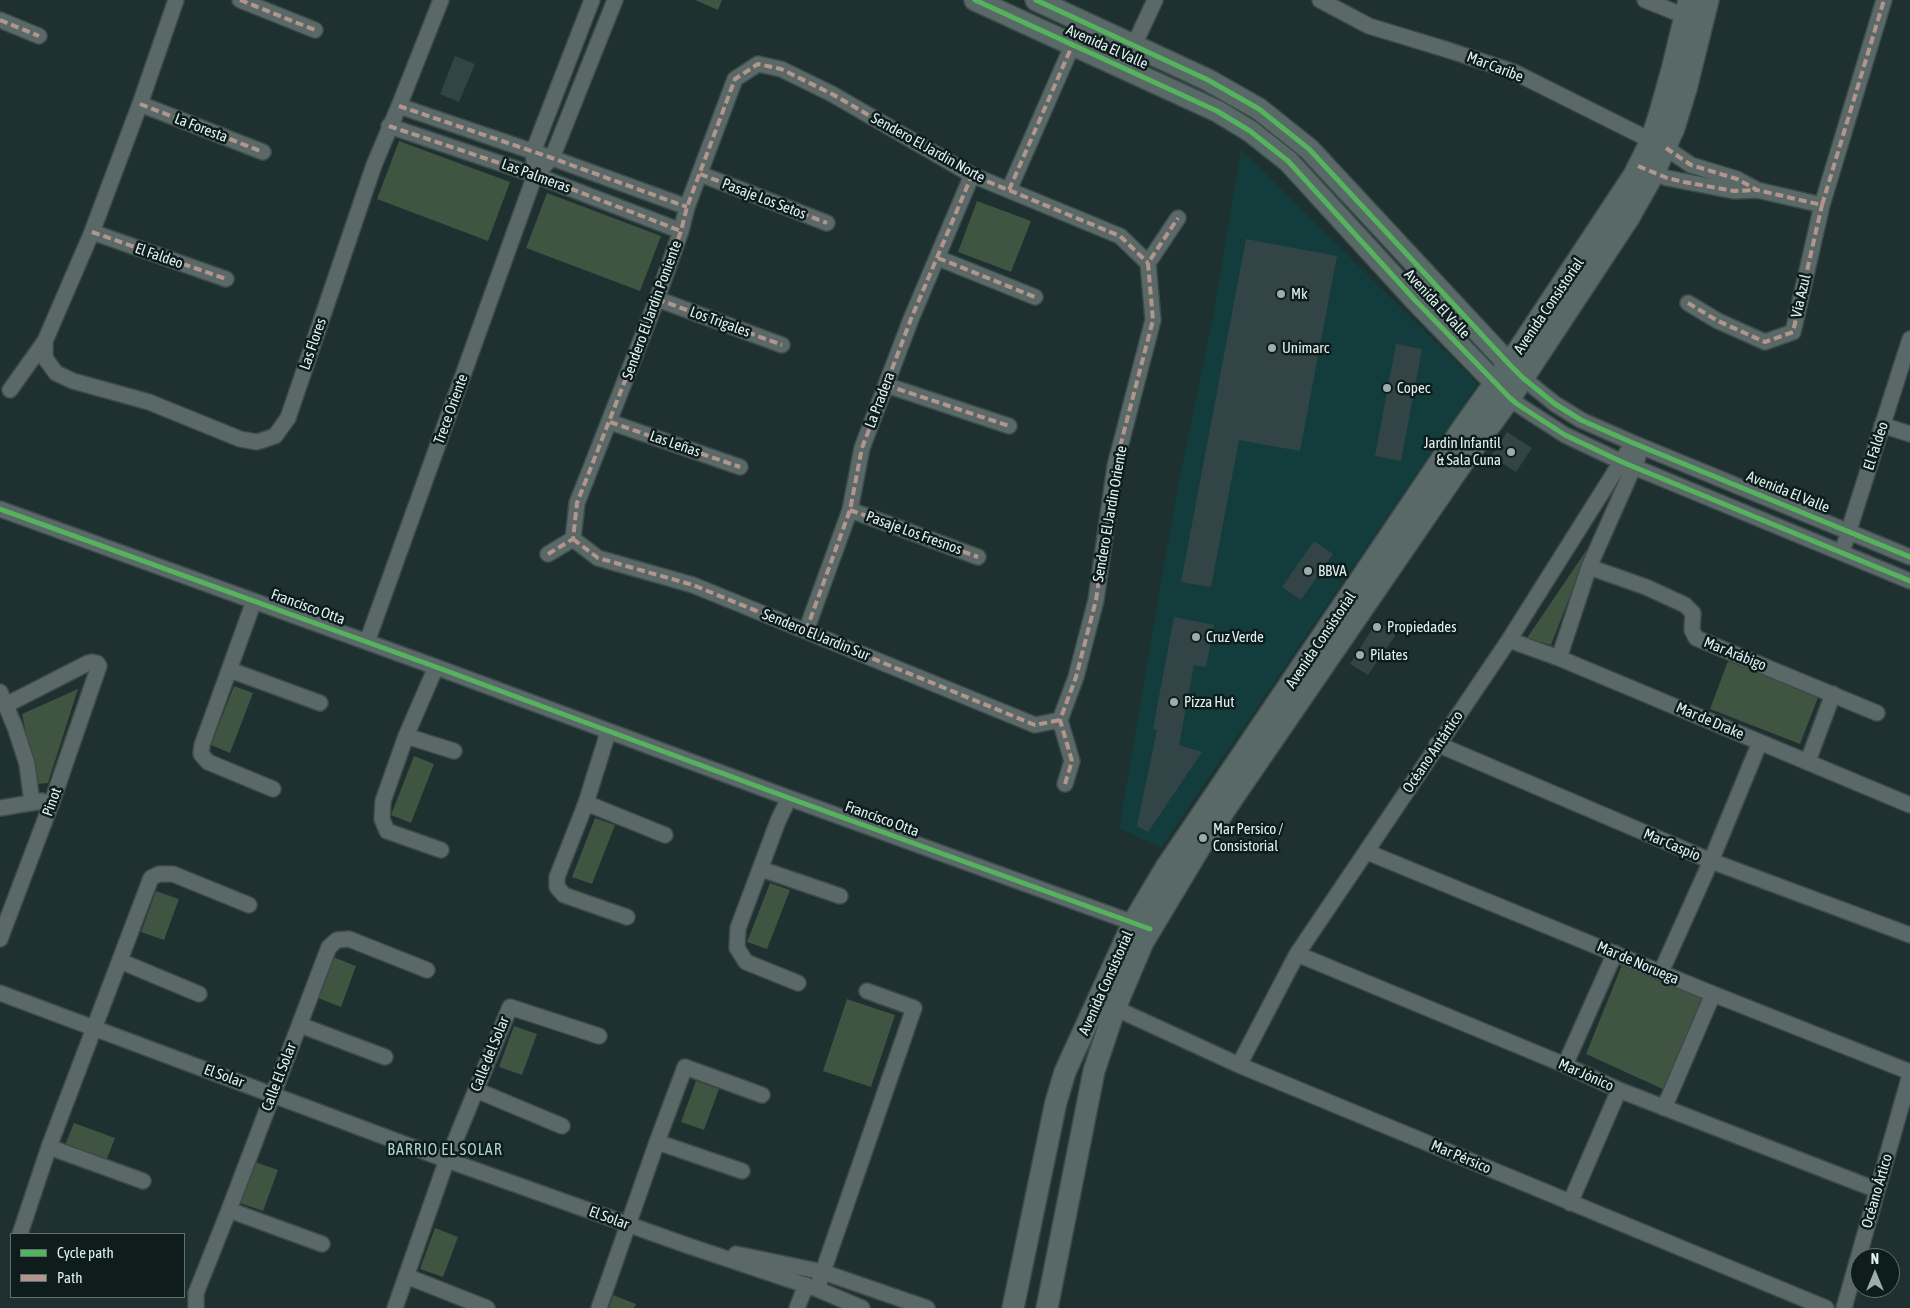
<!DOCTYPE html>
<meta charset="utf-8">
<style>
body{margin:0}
#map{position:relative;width:1910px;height:1308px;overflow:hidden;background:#1e3030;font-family:"Asap Condensed",sans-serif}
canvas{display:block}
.legend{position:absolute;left:10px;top:1233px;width:175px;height:65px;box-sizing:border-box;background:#0e1c1c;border:1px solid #617171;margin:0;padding:6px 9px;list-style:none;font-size:15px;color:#def1f0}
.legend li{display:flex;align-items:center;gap:10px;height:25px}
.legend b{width:25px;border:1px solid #617171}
.north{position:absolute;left:1850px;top:1248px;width:50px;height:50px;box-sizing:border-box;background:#0e1c1c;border:1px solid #617171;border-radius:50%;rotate:0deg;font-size:14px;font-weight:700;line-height:20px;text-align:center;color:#def1f0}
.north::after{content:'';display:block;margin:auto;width:18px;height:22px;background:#9badad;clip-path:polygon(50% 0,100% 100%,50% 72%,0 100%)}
</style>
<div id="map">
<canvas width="1910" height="1308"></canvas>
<ul class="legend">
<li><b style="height:6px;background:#56b35d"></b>Cycle path</li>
<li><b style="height:6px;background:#b2968c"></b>Path</li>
</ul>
<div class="north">N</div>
</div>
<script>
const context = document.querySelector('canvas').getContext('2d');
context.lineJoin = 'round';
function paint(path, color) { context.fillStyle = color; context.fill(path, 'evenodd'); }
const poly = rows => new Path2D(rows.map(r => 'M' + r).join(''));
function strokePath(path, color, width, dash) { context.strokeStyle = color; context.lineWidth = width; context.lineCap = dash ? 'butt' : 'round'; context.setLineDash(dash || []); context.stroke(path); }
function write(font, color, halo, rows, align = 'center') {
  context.font = font + ' "Asap Condensed",sans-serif'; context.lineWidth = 5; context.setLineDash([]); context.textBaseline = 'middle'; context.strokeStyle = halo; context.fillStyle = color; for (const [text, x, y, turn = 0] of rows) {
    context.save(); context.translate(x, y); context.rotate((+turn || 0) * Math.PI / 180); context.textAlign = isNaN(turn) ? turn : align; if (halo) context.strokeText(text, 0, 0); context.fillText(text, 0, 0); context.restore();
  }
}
const built = poly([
 [1241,149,1478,384,1161,848,1119,828,1176,496,1214,312]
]);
const green = poly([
 [695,0,722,0,718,10],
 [399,141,510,182,488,241,377,199],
 [547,193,661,236,640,291,526,248],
 [977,201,1031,221,1011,272,958,252],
 [1590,545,1551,645,1527,638],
 [1728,661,1819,695,1800,744,1710,709],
 [234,686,253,693,230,753,211,745],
 [78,689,48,783,37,784,22,714],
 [414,756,434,764,411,823,391,815],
 [595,818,615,825,592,884,572,877],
 [770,883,790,890,767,949,747,942],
 [156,891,179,899,164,940,141,932],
 [333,957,356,966,341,1007,318,998],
 [1622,965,1709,1001,1667,1091,1586,1054],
 [847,999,895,1015,871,1087,823,1071],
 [514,1026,537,1034,522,1075,499,1067],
 [696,1081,719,1089,704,1130,681,1122],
 [74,1123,115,1138,106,1161,65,1145],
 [255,1162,278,1170,263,1211,240,1203],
 [435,1228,458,1237,443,1277,420,1269],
 [613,1295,636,1304,634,1308,609,1308]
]);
const building = poly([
 [455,56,475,64,459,102,440,94],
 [1246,239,1337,256,1300,451,1239,440,1211,587,1181,582],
 [1396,344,1422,349,1401,461,1375,456],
 [1507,432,1532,448,1516,472,1491,456],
 [1314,541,1333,554,1301,600,1282,587],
 [1174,617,1214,625,1206,667,1194,665,1179,745,1202,752,1148,832,1137,826,1157,730,1153,729],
 [1377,621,1397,633,1368,675,1350,664]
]);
const street = poly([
 [176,0,140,104,92,232,45,341,45,358,56,373,73,381,149,402,240,439,257,442,275,436,288,418,374,165,399,106,441,0],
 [240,0,315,30],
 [1320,0,1369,26,1448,50,1514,72,1666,148,1691,165,1737,179,1757,190,1822,205,1884,0],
 [1645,0,1692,19],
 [0,20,39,36],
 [1123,69,1155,0],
 [140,104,263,152],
 [399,106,552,158,687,207],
 [389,126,535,175,681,231],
 [534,161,533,152,592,0],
 [1646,170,1667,178,1734,191,1757,190],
 [700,174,827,223],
 [1009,190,1072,46],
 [92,232,226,279],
 [938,258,1035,297],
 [657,299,782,345],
 [1688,303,1718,321,1765,342,1793,332,1822,205],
 [1523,378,1555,404,1581,420,1633,443,1910,557],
 [886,385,1009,426],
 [10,390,45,341],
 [1510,398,1517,404,1565,435,1622,462,1910,581],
 [610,422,740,467],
 [1882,425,1910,434],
 [0,509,436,667,789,798,1142,926],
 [850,510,978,557],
 [573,539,598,558,693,585,1035,725,1060,720],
 [1842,552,1910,339],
 [548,554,573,539,577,503,657,299,681,231,687,207,735,79,758,64,781,69,832,94,972,175,1120,236,1148,263],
 [1589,567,1646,587,1685,605,1693,613,1692,630,1696,638,1877,713],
 [254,601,202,745,201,754,208,762,273,789],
 [806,631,850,510,862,448,911,319,972,175],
 [1509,640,1559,658,1910,805],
 [367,642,535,175,552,158,615,0],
 [1559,658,1589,567,1638,457],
 [436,667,406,736,383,801,382,819,387,831,441,850],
 [230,670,320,703],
 [0,692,15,727,27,764,32,803],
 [606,731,606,739,586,803,557,877,557,887,564,895,627,917],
 [406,736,454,751],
 [1437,744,1711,861,1910,935],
 [1808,761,1833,694],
 [1065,784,1072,761,1060,720,1076,677,1096,600,1115,466,1153,320,1148,263,1178,218],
 [789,798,778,821,738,928,737,948,746,962,798,983],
 [586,803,665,835],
 [0,808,42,801],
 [1367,852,1713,994,1910,1072],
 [761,869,840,896],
 [0,939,53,799,99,666,97,663,92,662,88,663,6,705],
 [1297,954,1565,1065,1619,1090,1877,1190],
 [120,961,199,994],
 [1661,972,1711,861,1760,742],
 [0,993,447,1160,686,1245,817,1289,862,1308],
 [1106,1004,1239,1065,1826,1308],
 [300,1025,385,1057],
 [1239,1065,1297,954,1509,640,1633,443],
 [1565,1065,1615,953],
 [476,1090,562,1126],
 [1664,1108,1713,994],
 [657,1142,742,1171],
 [49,1147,143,1181],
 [1570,1203,1619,1090],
 [229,1210,322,1244],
 [20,1234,49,1147,151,878,159,874,173,874,249,905],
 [736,1254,823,1272,927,1308],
 [406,1276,487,1308],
 [817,1289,914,1008,867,991],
 [196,1308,196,1293,229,1210,329,947,337,940,349,939,427,970],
 [395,1308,444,1168,510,1007,599,1036],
 [599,1308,657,1142,685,1067,762,1095],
 [797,1308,806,1285],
 [1844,1308,1910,1075]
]);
const secondary = poly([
 [975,0,1217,111,1250,131,1288,161,1415,300,1506,394],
 [1036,0,1208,80,1259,109,1309,149,1518,374],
 [1013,1308,1056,1102,1065,1072,1133,923,1165,869,1464,426,1519,349,1634,175,1651,141,1659,116,1672,70,1689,0],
 [1047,1308,1094,1071,1115,1008,1143,942,1200,847,1232,799,1461,465,1510,398,1628,219,1654,173,1674,128,1686,89,1708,0]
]);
const quiet = poly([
 [240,0,315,30],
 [0,20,39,36],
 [140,104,263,152],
 [399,106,552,158,687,207],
 [389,126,535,175,681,231],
 [1666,148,1691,165,1737,179,1757,190,1822,205,1884,0],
 [1638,166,1667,178,1684,182,1734,191,1757,190],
 [700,174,827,223],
 [1009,190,1072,46],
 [92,232,226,279],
 [938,258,1035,297],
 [657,299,782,345],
 [1688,303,1718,321,1765,342,1793,332,1822,205],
 [886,385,1009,426],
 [610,422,740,467],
 [850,510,978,557],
 [573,539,598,558,693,585,1035,725,1060,720],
 [548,554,573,539,577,503,657,299,681,231,687,207,735,79,758,64,781,69,832,94,972,175,1120,236,1148,263],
 [806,631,850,510,862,448,911,319,972,175],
 [1065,784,1072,761,1060,720,1076,677,1096,600,1115,466,1153,320,1148,263,1178,218]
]);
const cycleway = poly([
 [975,0,1217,111,1250,131,1288,161,1415,300,1510,398,1517,404,1565,435,1622,462,1910,581],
 [1036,0,1208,80,1259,109,1309,149,1509,364,1523,378,1555,404,1581,420,1633,443,1910,557],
 [0,509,436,667,789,798,1150,929]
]);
const markers = [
 [1281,294,5,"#9badad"],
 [1272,348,5,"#9badad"],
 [1387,388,5,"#9badad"],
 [1511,452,5,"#9badad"],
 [1308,571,5,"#9badad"],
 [1377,627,5,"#9badad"],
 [1196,637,5,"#9badad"],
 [1360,655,5,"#9badad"],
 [1174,702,5,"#9badad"],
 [1203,838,5,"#9badad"]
];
const streetNames = [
 ["Avenida El Valle",1107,47,24],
 ["Mar Caribe",1495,67,21],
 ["La Foresta",201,128,21],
 ["Sendero El Jardin Norte",928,148,29],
 ["Las Palmeras",536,176,20],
 ["Pasaje Los Setos",764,199,21],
 ["El Faldeo",159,256,19],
 ["Vía Azul",1801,296,-77],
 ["Avenida El Valle",1437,304,47],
 ["Avenida Consistorial",1549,306,-56],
 ["Sendero El Jardin Poniente",652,310,-70],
 ["Los Trigales",720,322,20],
 ["Las Flores",313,344,-71],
 ["La Pradera",880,400,-69],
 ["Trece Oriente",451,409,-70],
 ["Las Leñas",675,444,19],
 ["El Faldeo",1876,446,-72],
 ["Avenida El Valle",1788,492,22],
 ["Sendero El Jardin Oriente",1110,514,-80],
 ["Pasaje Los Fresnos",914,533,20],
 ["Francisco Otta",308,607,20],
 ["Sendero El Jardin Sur",816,635,22],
 ["Avenida Consistorial",1321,640,-56],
 ["Mar Arábigo",1735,654,22],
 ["Mar de Drake",1710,721,23],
 ["Océano Antártico",1433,752,-56],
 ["Pinot",52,802,-70],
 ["Francisco Otta",882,819,20],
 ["Mar Caspio",1672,845,23],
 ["Mar de Noruega",1638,963,23],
 ["Avenida Consistorial",1106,983,-66],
 ["Calle del Solar",490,1054,-68],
 ["Mar Jónico",1586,1075,24],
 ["El Solar",224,1076,20],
 ["Calle El Solar",279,1077,-69],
 ["Mar Pérsico",1461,1157,23],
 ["Océano Ártico",1877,1191,-74],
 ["El Solar",609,1218,20]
];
const poiNames = [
 ["Mk",1291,294],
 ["Unimarc",1282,348],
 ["Copec",1397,388],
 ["Jardin Infantil",1501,443,"right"],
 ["& Sala Cuna",1501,460,"right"],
 ["BBVA",1318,571],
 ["Propiedades",1387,627],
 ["Cruz Verde",1206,637],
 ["Pilates",1370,655],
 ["Pizza Hut",1184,702],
 ["Mar Persico /",1213,829],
 ["Consistorial",1213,846]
];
const neighbourhoodNames = [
 ["BARRIO EL SOLAR",445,1150]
];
paint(built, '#123d3c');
paint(green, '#3f5441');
paint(building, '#334447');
strokePath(street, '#3c4b4a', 18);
strokePath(secondary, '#3c4b4a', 24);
strokePath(street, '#5a6868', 15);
strokePath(secondary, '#596967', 21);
strokePath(quiet, '#b2968c', 4, [8, 4]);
strokePath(cycleway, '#56b35d', 5);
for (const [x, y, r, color] of markers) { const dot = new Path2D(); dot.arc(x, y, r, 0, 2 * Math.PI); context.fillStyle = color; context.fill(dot); strokePath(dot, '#0e1c1c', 2); }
write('15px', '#def1f0', '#0e1c1c', streetNames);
write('15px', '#def1f0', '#0e1c1c', poiNames, 'left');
context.letterSpacing = '1px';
write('16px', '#acd2d0', '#0e1c1c', neighbourhoodNames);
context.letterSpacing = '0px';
</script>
